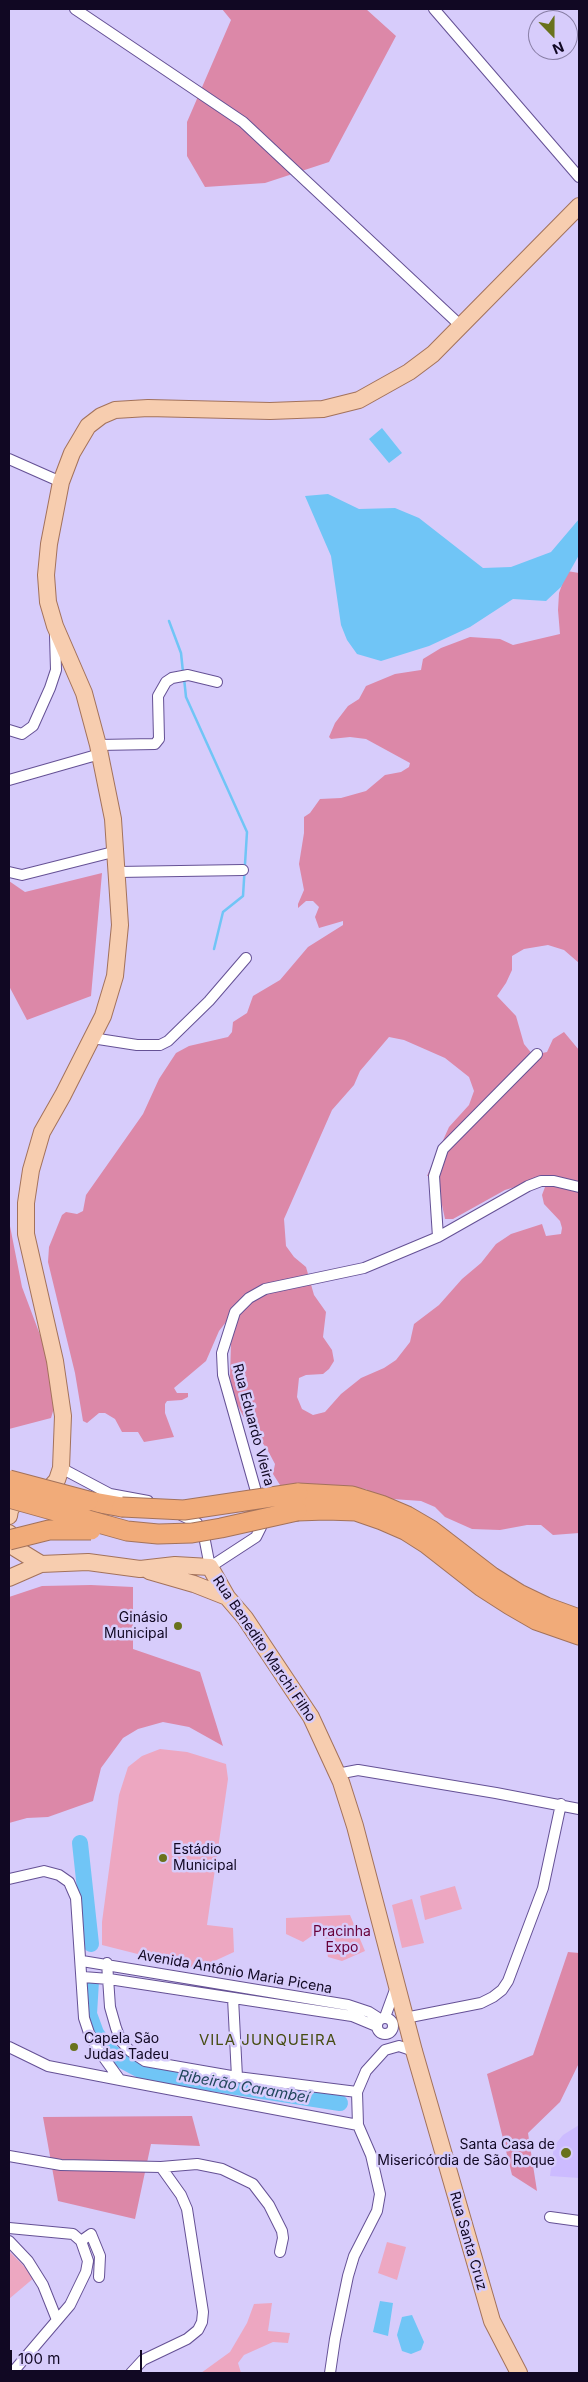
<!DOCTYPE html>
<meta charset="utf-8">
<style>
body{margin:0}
#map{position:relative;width:588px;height:2382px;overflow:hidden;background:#d7ccfb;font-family:Inter,sans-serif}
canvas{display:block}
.frame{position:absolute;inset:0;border:10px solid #110823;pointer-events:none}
.north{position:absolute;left:528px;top:10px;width:50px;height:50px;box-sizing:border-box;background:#d7ccfb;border:1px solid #887ea5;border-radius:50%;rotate:158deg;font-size:14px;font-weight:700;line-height:20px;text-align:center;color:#110823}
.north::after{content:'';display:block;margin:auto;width:18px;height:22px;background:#69721c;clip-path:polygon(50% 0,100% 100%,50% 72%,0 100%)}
.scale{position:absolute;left:10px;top:2350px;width:132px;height:22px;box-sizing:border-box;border:2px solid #110823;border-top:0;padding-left:6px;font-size:15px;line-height:18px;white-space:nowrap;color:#110823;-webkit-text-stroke:4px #d7ccfb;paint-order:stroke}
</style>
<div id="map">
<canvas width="588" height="2382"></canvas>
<div class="frame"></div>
<div class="north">N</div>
<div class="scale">100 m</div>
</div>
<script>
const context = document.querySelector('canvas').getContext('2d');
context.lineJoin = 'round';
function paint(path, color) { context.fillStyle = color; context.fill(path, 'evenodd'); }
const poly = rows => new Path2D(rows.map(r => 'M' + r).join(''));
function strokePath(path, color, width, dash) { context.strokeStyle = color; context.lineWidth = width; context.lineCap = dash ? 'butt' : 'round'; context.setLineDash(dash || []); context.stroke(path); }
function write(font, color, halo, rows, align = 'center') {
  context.font = font + ' Inter,sans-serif'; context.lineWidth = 5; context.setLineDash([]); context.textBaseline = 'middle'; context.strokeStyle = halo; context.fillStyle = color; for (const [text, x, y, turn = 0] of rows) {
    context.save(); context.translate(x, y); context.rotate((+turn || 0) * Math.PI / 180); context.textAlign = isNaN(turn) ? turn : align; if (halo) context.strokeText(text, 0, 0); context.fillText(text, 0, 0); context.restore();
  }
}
const built = poly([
 [579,2125,579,2178,550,2176,554,2146,563,2135]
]);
const green = poly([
 [160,1749,187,1752,226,1764,228,1779,207,1925,233,1928,234,1952,197,1969,102,1945,102,1922,119,1795,128,1767,142,1756],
 [455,1886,462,1909,425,1920,420,1896],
 [412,1899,424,1943,402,1948,392,1905],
 [350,1915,365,1951,342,1961,328,1957,323,1928,303,1942,286,1934,286,1918],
 [387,2242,406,2247,397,2280,378,2273],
 [9,2251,35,2277,9,2299],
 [272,2303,268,2331,290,2333,288,2343,273,2342,244,2355,238,2363,241,2373,201,2373,230,2352,247,2323,254,2304]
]);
const forest = poly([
 [222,9,366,9,396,36,329,162,265,183,205,187,187,156,187,122,231,20],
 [567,571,579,573,579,963,564,950,548,945,524,949,512,956,512,970,506,983,497,996,516,1016,524,1044,533,1055,547,1052,553,1039,564,1032,579,1050,579,1533,553,1535,541,1525,527,1525,500,1530,472,1529,445,1517,435,1507,421,1501,378,1498,366,1489,352,1488,307,1497,280,1485,273,1474,275,1464,267,1449,243,1416,233,1396,230,1376,231,1343,236,1324,233,1319,226,1322,219,1331,206,1361,174,1388,177,1393,188,1393,188,1397,182,1400,167,1401,165,1404,165,1413,174,1437,144,1442,138,1432,122,1432,115,1419,105,1413,99,1413,87,1423,83,1421,75,1373,48,1262,49,1247,62,1215,66,1212,77,1214,83,1211,86,1195,143,1114,159,1079,176,1053,189,1046,228,1037,232,1032,233,1022,247,1013,253,996,280,980,308,947,343,925,343,921,319,928,315,917,319,907,313,901,306,901,298,908,298,904,304,890,299,864,304,833,304,817,310,813,320,799,341,798,366,791,385,775,401,772,409,767,410,763,366,739,350,737,331,739,329,737,335,723,348,706,359,699,366,686,395,674,421,670,423,659,441,648,470,637,500,639,513,645,560,634,558,610,559,593],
 [389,1037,404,1040,445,1058,469,1077,474,1091,469,1105,449,1127,427,1176,431,1176,442,1205,445,1219,453,1219,505,1190,528,1183,543,1183,545,1187,542,1195,544,1204,560,1221,562,1228,561,1234,546,1236,542,1224,511,1234,496,1244,481,1263,462,1279,439,1305,414,1324,410,1342,396,1360,384,1368,361,1378,341,1394,325,1412,313,1415,302,1409,297,1397,299,1378,306,1375,323,1374,329,1369,334,1361,332,1350,323,1337,326,1312,314,1295,306,1267,294,1257,286,1246,284,1219,332,1110,354,1085,360,1071],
 [102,873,91,996,27,1020,9,986,9,881,25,892],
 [9,1221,22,1287,60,1388,51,1418,9,1429],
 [91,1585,133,1587,133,1649,200,1672,223,1746,189,1727,163,1722,138,1729,123,1738,101,1768,93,1801,48,1817,27,1818,9,1823,9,1597,42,1586],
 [568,1952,579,1953,579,2063,560,2102,528,2133,537,2191,512,2175,487,2074,533,2055],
 [192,2116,200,2146,151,2144,135,2219,58,2201,43,2117]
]);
const water = poly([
 [382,428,402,453,389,463,369,439],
 [328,494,359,509,395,508,419,518,483,568,511,567,551,552,579,519,579,555,561,587,546,601,513,599,470,627,429,646,381,661,357,654,347,640,341,625,331,556,305,496],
 [380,2301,393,2303,388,2336,373,2332],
 [412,2315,424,2342,421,2350,411,2354,402,2351,397,2335,402,2317]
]);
const stream = poly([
 [169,621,181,653,183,672],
 [184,678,186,697,247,832,243,896,223,912,214,949]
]);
const river = poly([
 [80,1843,91,1944],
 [91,1981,89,2014,96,2033,107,2049,123,2061,140,2070,159,2075,340,2103]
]);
const street = poly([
 [75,9,243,122,461,326],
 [434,9,579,177],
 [9,459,61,482],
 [9,730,22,734,33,726,50,688,56,670,55,635],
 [98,745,155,744,159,739,158,696,166,682,172,678,188,675,217,682],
 [9,780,100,754],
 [9,872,22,875,117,851],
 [118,872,243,870],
 [92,1038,137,1045,160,1045,168,1041,209,1001,246,958],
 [438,1237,434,1176,443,1149,537,1054],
 [61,1468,110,1494,148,1501],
 [259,1502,223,1375,222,1353,235,1312,249,1298,265,1289,364,1268,438,1237,528,1186,541,1181,554,1181,579,1187],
 [177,1513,197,1523,204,1536,210,1567,256,1537,261,1527,261,1516],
 [337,1774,358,1770,496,1793,579,1809],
 [9,1879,44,1871,59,1875,69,1882,76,1898,84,2018,89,2033,97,2048,120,2080,358,2125],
 [82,1961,348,2005,369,2012,380,2019],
 [107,1963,110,2007,116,2028,121,2041,130,2051,145,2061,237,2077,357,2092],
 [83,1977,109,1979,352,2016,376,2026],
 [233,1998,237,2077],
 [385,2017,396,1987],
 '377 2026a8 8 0 1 1 16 0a8 8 0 1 1-16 0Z',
 [405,2018,481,2003,493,1997,502,1990,508,1981,543,1888,561,1804],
 [9,2047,48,2066,120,2080],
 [9,2156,61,2165,161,2167,197,2164,222,2169,253,2184,269,2205,282,2231,283,2238,280,2252],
 [550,2217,579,2221],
 [9,2228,73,2234,81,2241,88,2261,86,2272,70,2305,12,2373],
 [9,2241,28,2261,43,2285,57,2320],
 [81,2241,91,2234,100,2256,99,2277],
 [131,2373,143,2360,187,2339,198,2330,202,2322,203,2312,187,2209,181,2195,161,2167],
 [330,2373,335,2339,348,2276,354,2256,377,2211,380,2194,371,2155,358,2125,357,2092,366,2071,385,2050,399,2046,414,2051]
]);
const primary = poly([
 [37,1492,48,1490,57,1480,61,1468,63,1416,55,1361,26,1234,26,1203,31,1170,42,1132,63,1095,103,1016,115,976,120,925,113,819,98,745,84,693,55,626,48,602,46,575,49,544,61,482,72,453,88,426,101,416,115,410,148,408,270,411,323,409,359,400,409,372,433,354,579,206],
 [9,1516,10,1510,18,1497],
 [9,1533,15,1548,41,1564],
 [149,1571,194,1584,227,1597],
 [9,1578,41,1564,88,1562,140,1569,175,1565,210,1567,227,1597,245,1618,311,1717,341,1782,355,1826,414,2051,492,2321,519,2373]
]);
const highway = poly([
 [298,1493,352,1496,381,1505,407,1516,431,1530,492,1577,519,1594,546,1607,579,1619],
 [88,1501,122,1507],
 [297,1511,326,1510,356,1511,382,1520,405,1530,427,1544,482,1587,510,1605,536,1620,579,1635]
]);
const highwayBridge = poly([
 [9,1480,88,1501],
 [9,1498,127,1531,158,1534,192,1533,221,1528,297,1511],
 [122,1507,184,1510,298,1493],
 [9,1540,49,1530,91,1530]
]);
const markers = [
 [178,1626,5,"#69721c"],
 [163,1858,5,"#69721c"],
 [74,2047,5,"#69721c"],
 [566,2153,6,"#69721c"]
];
const streetNames = [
 ["Rua Eduardo Vieira",253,1425,75],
 ["Rua Benedito Marchi Filho",264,1649,56],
 ["Avenida Antônio Maria Picena",235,1972,10],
 ["Rua Santa Cruz",468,2241,74]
];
const poiNames = [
 ["Ginásio",168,1618],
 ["Municipal",168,1634],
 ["Estádio",173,1850,"left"],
 ["Municipal",173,1866,"left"],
 ["Capela São",84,2039,"left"],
 ["Judas Tadeu",84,2055,"left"],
 ["Santa Casa de",555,2145],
 ["Misericórdia de São Roque",555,2161]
];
const parkNames = [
 ["Pracinha",342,1932],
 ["Expo",342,1948]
];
const neighbourhoodNames = [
 ["VILA JUNQUEIRA",268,2040]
];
const waterNames = [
 ["Ribeirão Carambeí",244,2087,10]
];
paint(built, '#cbf');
paint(green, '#eda7c1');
paint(forest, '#dc88a8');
paint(water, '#70c5f6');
strokePath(stream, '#70c5f6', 2.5);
strokePath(river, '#70c5f6', 16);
strokePath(street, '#655195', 12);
strokePath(primary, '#a3725b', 18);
strokePath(highway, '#a3725b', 21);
strokePath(street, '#fff', 10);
strokePath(primary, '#f7cdaf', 16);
strokePath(highway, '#f1ab79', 19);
strokePath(highwayBridge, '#a3725b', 21, []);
strokePath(highwayBridge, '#f1ab79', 19);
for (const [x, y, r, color] of markers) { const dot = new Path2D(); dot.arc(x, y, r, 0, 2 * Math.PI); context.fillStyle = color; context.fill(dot); strokePath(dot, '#d7ccfb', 2); }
write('14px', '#110823', '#d7ccfb', streetNames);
write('14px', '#110823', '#d7ccfb', poiNames, 'right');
write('14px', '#670039', '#d7ccfb', parkNames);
context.letterSpacing = '1px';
write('15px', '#474d13', '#d7ccfb', neighbourhoodNames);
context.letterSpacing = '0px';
write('italic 15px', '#21465b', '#d7ccfb', waterNames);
</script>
